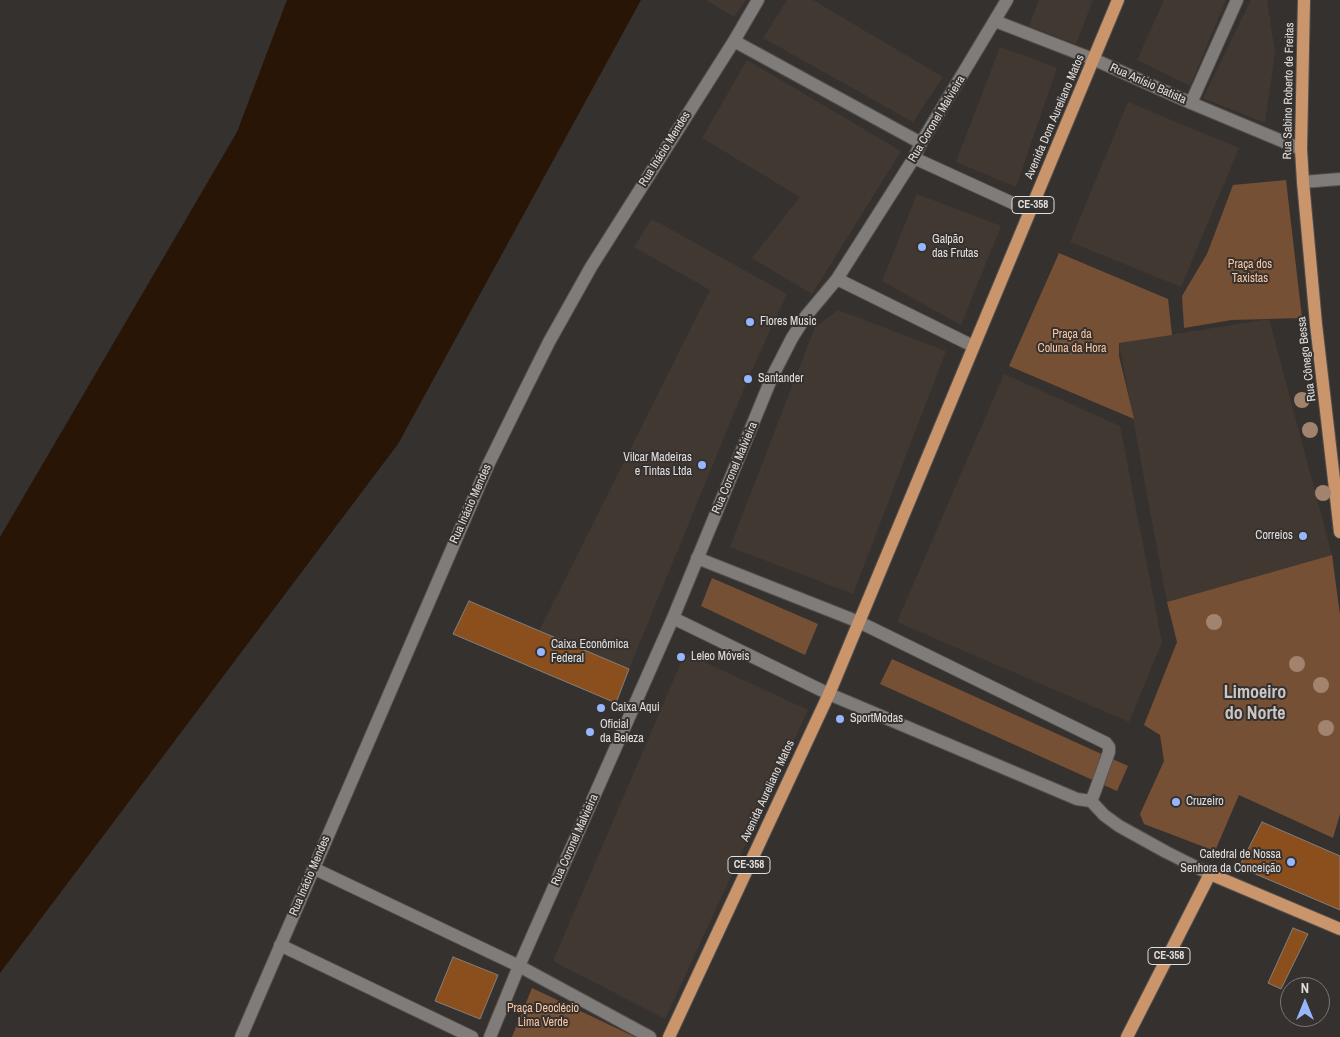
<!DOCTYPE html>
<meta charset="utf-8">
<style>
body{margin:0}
#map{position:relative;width:1340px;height:1037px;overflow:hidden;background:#35312f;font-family:"Archivo Narrow",sans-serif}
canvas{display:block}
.north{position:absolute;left:1280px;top:977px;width:50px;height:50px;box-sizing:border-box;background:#35312f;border:1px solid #7a7675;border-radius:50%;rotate:0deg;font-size:14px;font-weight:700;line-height:20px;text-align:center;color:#e1dedd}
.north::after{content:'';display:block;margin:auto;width:18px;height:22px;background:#97b6fd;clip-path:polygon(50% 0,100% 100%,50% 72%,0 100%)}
</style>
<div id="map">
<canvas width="1340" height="1037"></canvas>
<div class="north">N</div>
</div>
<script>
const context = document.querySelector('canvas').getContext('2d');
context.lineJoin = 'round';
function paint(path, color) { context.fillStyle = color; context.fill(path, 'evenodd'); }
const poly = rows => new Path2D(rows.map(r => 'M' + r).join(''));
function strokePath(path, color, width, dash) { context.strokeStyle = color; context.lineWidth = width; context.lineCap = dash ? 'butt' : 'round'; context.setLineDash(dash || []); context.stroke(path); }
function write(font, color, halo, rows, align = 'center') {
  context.font = font + ' "Archivo Narrow",sans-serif'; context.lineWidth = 4; context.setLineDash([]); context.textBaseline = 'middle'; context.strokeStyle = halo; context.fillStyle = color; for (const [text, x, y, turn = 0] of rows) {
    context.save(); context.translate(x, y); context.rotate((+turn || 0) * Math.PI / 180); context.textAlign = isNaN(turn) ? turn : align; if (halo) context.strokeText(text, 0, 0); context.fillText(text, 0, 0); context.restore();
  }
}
const built = poly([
 [706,0,746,0,734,17],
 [787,0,813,0,943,77,913,122,763,38],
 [1039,0,1093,0,1076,44,1029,26],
 [1164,0,1226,0,1190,86,1137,60],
 [1251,0,1267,0,1275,53,1265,123,1203,98],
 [1000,47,1057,68,1016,187,956,162],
 [747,60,901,151,812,294,752,258,800,197,702,138],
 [1128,102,1239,148,1181,287,1070,242],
 [917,194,1001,226,961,325,882,281],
 [652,219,787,294,750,374,629,669,539,631,710,290,634,247],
 [838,310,946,351,853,594,730,547,815,327],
 [1269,319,1332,555,1167,602,1119,343],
 [1004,374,1120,426,1162,642,1129,722,897,622],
 [685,653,808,710,665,1019,553,961]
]);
const green = poly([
 [1286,180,1302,318,1232,320,1184,328,1182,296,1207,254,1233,185],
 [1059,253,1168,299,1172,335,1119,343,1119,356,1134,419,1009,366],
 [1332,555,1340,615,1340,814,1333,838,1239,795,1215,851,1144,824,1140,814,1164,761,1160,735,1144,725,1177,642,1167,602],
 [712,578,818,624,805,655,701,606],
 [892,659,1128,766,1117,791,880,684],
 [532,988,635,1037,512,1037]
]);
const water = poly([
 [287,0,641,0,398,444,0,973,0,537,237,132]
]);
const building = poly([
 [469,601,629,669,616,703,453,634,469,601],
 [1262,822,1340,856,1340,910,1239,867,1262,822],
 [1293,928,1308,934,1281,989,1268,983,1293,928],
 [453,957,498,975,480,1019,435,1001,453,957]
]);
const minor = poly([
 [995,21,1093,59,1191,103,1301,149],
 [734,41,921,143],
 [1191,103,1237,0],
 [914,158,1030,211],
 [1303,182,1340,179],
 [837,279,973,346],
 [697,558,859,622],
 [673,618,829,694],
 [313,868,519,966,650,1037],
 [280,945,472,1037],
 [241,1037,489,463,527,386,549,342,591,267,734,41,758,0],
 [490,1037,519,966,673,618,772,377,792,338,806,316,837,279,914,158,921,143,1007,0]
]);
const tertiary = poly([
 [829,694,1077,799,1091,801,1094,794,1109,752,1109,747,1106,743,859,622],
 [1091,801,1104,815,1119,826,1166,852,1210,874]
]);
const primary = poly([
 [1304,0,1301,149,1303,182,1316,324,1340,532],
 [669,1037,829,694,1118,0],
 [1127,1037,1210,874,1340,929]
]);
const trees = [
 [1302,400],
 [1310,430],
 [1323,493],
 [1214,622],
 [1297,664],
 [1321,685],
 [1326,728]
];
const markers = [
 [922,247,5,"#97b6fd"],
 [750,322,5,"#97b6fd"],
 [748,379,5,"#97b6fd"],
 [702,465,5,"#97b6fd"],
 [1303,536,5,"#97b6fd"],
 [541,652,5,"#97b6fd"],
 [681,657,5,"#97b6fd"],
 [601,708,5,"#97b6fd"],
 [840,719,5,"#97b6fd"],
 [590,732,5,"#97b6fd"],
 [1176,802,5,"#97b6fd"],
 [1291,862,5,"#97b6fd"]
];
const shields = [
 [1033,205,42],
 [749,865,42],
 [1169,956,42]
];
const shieldNames = [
 ["CE-358",1033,205],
 ["CE-358",749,865],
 ["CE-358",1169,956]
];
const streetNames = [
 ["Rua Anísio Batista",1148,84,24],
 ["Rua Sabino Roberto de Freitas",1289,91,-89],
 ["Avenida Dom Aureliano Matos",1055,117,-67],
 ["Rua Coronel Malvieira",937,119,-59],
 ["Rua Inácio Mendes",665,149,-58],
 ["Rua Cônego Bessa",1307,359,-97],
 ["Rua Coronel Malvieira",735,468,-67],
 ["Rua Inácio Mendes",471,504,-66],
 ["Avenida Aureliano Matos",768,791,-65],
 ["Rua Coronel Malvieira",575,840,-66],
 ["Rua Inácio Mendes",310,876,-67]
];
const poiNames = [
 ["Galpão",932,240],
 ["das Frutas",932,254],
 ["Flores Music",760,322],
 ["Santander",758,379],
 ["Vilcar Madeiras",692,458,"right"],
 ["e Tintas Ltda",692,472,"right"],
 ["Correios",1293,536,"right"],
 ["Caixa Econômica",551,645],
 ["Federal",551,659],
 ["Leleo Móveis",691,657],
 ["Caixa Aqui",611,708],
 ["SportModas",850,719],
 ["Oficial",600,725],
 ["da Beleza",600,739],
 ["Cruzeiro",1186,802],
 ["Catedral de Nossa",1281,855,"right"],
 ["Senhora da Conceição",1281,869,"right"]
];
const parkNames = [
 ["Praça dos",1250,265],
 ["Taxistas",1250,279],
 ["Praça da",1072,335],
 ["Coluna da Hora",1072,349],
 ["Praça Deoclécio",543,1009],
 ["Lima Verde",543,1023]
];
const districtNames = [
 ["Limoeiro",1255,693],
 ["do Norte",1255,714]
];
paint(built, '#423832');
paint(green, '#765035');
paint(water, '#281506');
paint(building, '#8b4f1d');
strokePath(building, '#837f7c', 1);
strokePath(minor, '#53504e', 14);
strokePath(tertiary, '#53504e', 14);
strokePath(primary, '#53504e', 14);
strokePath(minor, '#807c79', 12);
strokePath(tertiary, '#807c79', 12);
strokePath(primary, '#cb956c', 12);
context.fillStyle = '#a2836e';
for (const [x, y] of trees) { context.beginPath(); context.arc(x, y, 8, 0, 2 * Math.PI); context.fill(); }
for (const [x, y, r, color] of markers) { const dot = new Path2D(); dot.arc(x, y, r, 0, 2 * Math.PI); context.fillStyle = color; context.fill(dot); strokePath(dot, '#35312f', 2); }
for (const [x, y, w] of shields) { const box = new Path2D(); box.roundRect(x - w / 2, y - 8.5, w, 17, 4); context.fillStyle = '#35312f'; context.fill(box); strokePath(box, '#e1dedd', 1); }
write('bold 11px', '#e1dedd', null, shieldNames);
write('12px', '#e1dedd', '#35312f', streetNames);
write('12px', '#e1dedd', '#35312f', poiNames, 'left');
write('12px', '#fcc6a1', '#35312f', parkNames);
write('bold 18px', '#cbc6c3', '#35312f', districtNames);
</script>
